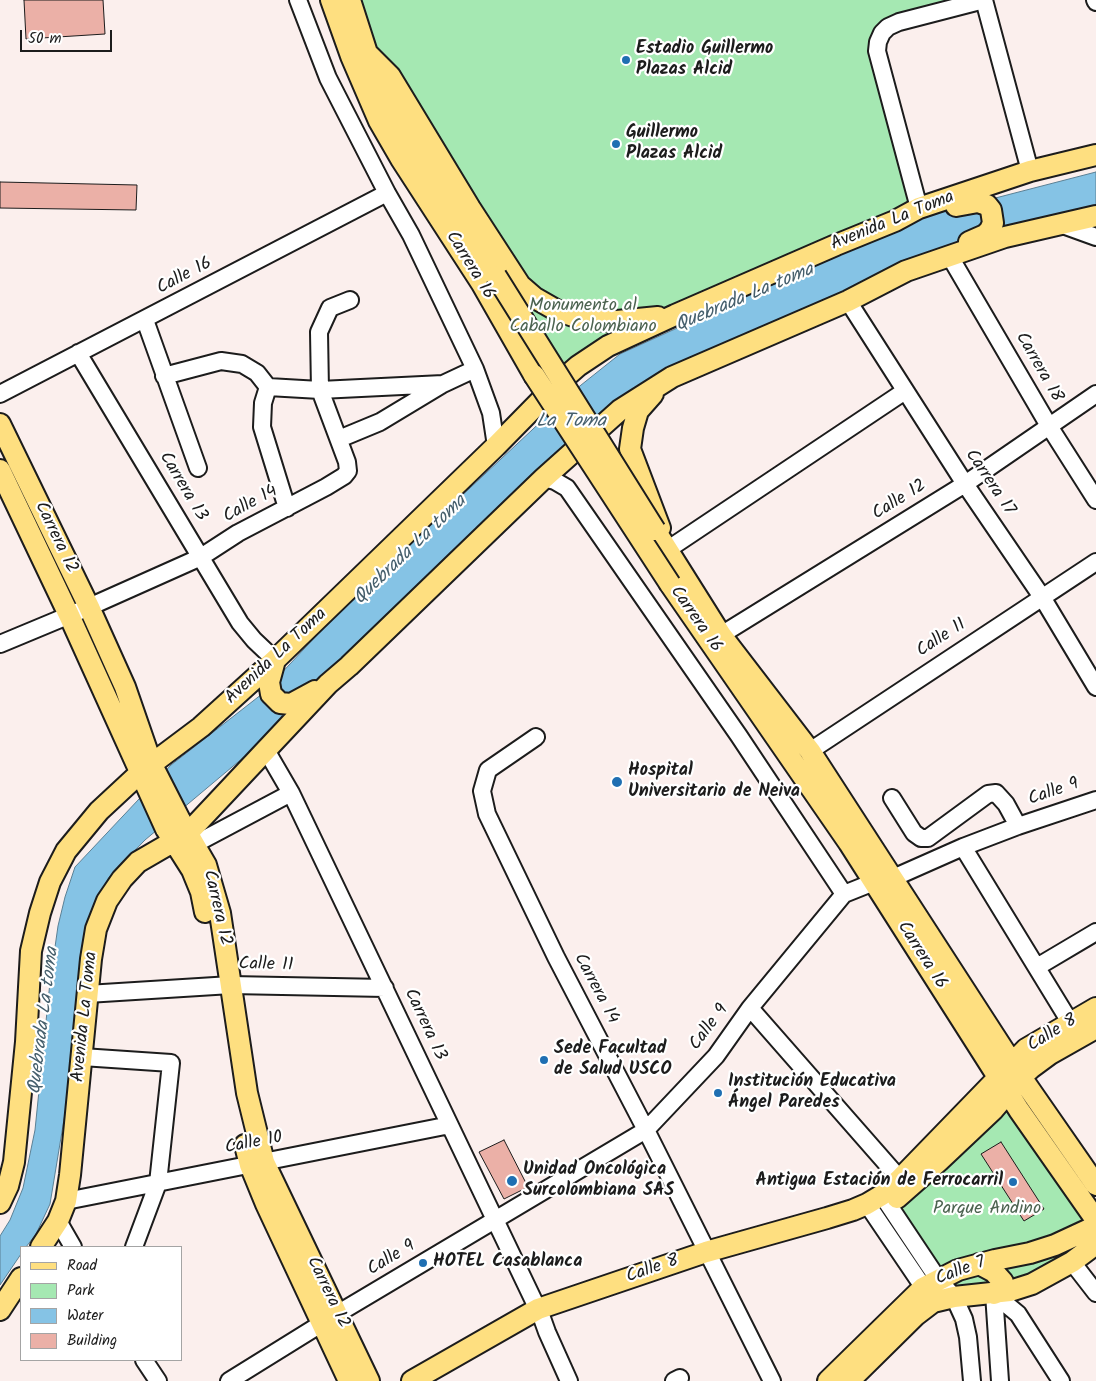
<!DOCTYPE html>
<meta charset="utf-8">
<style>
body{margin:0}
#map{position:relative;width:1096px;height:1381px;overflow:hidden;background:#fbefed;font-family:Kalam,sans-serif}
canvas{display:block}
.legend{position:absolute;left:20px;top:1246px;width:162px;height:115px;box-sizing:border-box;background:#fff;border:1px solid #a4a4a4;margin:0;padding:6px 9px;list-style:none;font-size:15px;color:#1c1c1c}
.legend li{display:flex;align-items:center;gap:10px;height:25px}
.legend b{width:25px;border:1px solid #a4a4a4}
.scale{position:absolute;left:20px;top:30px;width:92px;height:22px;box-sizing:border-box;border:2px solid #1c1c1c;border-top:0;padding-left:6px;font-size:15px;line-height:18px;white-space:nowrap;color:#1c1c1c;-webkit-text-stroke:4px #fff;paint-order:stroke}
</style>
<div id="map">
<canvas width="1096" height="1381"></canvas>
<ul class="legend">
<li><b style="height:6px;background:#fedf80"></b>Road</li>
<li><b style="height:14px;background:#a5e8b2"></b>Park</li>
<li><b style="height:14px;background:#85c3e5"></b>Water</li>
<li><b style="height:14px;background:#ebb0a7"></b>Building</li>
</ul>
<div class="scale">50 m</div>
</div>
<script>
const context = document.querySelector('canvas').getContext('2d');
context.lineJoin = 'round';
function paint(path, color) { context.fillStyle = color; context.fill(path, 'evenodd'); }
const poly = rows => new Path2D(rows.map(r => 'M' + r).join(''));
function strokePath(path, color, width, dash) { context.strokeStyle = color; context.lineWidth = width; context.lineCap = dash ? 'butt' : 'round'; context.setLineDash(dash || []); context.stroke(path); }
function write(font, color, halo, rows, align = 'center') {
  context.font = font + ' Kalam,sans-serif'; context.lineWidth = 4.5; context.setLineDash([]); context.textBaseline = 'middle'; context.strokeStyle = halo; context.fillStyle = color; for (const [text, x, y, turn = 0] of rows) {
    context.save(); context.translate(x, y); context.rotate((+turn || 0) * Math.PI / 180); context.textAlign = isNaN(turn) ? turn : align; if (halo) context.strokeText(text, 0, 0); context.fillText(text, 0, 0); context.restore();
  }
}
const green = poly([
 [350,0,984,0,899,22,878,42,917,205,567,376,524,304,535,298,390,77],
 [999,1077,1096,1220,1096,1243,1032,1284,933,1302,867,1204]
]);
const water = poly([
 [1096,172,1096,212,950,250,649,380,623,396,587,439,373,627,302,698,269,736,145,840,109,877,87,921,70,1083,50,1204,36,1234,26,1247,21,1247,21,1254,0,1285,0,1236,10,1220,23,1188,35,1130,50,982,58,926,65,897,75,867,171,765,262,694,345,605,548,415,561,401,620,354,922,217,1096,172]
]);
const building = poly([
 [24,0,103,0,105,34,26,39,24,0],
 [0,182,137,185,136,210,0,208,0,182],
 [504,1140,528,1187,504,1199,479,1152,504,1140],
 [1001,1142,1044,1209,1024,1221,981,1154,1001,1142]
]);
const minor = poly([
 [298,0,328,78,387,193,411,235,475,369,491,413,496,446],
 [984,0,1030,171],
 [1095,0,1096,2],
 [919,208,877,51,878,42,882,33,888,27,899,22,984,0],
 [1060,224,1096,237],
 [949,255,1049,426,1096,500],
 [848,301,965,484,1042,597,1096,687],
 [145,320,198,468],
 [78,353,240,623,254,640,275,660],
 [164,376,221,361,242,364,257,373,268,387,320,390,443,384],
 [268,387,263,403,262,427,287,508],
 [0,394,387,193],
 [339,439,380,422,443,384,475,369],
 [544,478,555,481,567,488,739,736,844,894],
 [667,550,905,391],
 [721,635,965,484,1096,394],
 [0,644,89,607,201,557,238,533,326,487,344,476,348,471,347,462,320,390,319,332,330,308,350,300],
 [536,737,488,770,482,791,487,814,556,957,646,1130,772,1381],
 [266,750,291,793,542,1318,547,1332,569,1381],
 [810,751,1096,562],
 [892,798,914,833,921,838,928,838,988,794,996,793,1006,804,1018,826],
 [195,844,291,793],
 [963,847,1070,1022],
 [1037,967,1096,932],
 [87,994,231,985,385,988],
 [750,1008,907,1187],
 [82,1057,171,1063,158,1183,134,1247],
 [882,1195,938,1279,954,1297,964,1319,968,1337,972,1381],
 [66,1201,450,1125],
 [867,1204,930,1297],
 [58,1221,73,1247],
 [1072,1262,1096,1293],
 [994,1294,1018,1314,1061,1381],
 [994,1294,1000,1381],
 [144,1360,158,1381],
 [229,1381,337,1314,646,1130,716,1056,750,1008,844,894,874,882,893,878,963,847,1018,826,1096,800],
 [674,1381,680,1378]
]);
const major = poly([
 [331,0,351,56,379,121,401,159,482,284,534,375],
 [350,0,367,53,395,114,414,150,496,276],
 [367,53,390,76,470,208,520,285,535,298,556,310,576,317,595,320,617,321,658,317],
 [956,206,978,202,987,205,991,210,993,223,990,230,985,235,969,242],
 [653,394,638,411,633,428,630,449,660,528],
 [0,424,89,607,125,687,152,765,180,820,206,865,220,913,247,1093,264,1162,369,1381],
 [0,470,69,615,166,829,192,870,201,892,205,912],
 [655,530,721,635,810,751,1021,1077,1096,1185],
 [670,584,849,843,1019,1110,1096,1220],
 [275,660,269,682,271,694,280,703,291,704,315,691],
 [245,1145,250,1165,266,1204,349,1381],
 [897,1198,939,1161,993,1110,1021,1077,1031,1068,1050,1054,1096,1028],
 [0,1203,8,1186,14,1162,26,1042,31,951,40,913,50,882,66,851,99,811,141,772,201,727,275,660,496,446,553,388,578,366,608,346,675,315,836,245,895,221,919,208,1030,171,1096,155],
 [41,1247,58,1221,66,1201,70,1175,91,959,96,929,107,901,122,879,138,862,188,833,328,684,349,666,544,478,620,410,672,377,848,301,906,271,1005,237,1096,216],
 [979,1264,994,1272,1003,1282,1002,1291,994,1294],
 [0,1310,21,1278],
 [412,1381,538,1309,706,1252,827,1218,853,1210,867,1204,882,1195,900,1179,1026,1049,1096,1008],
 [828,1381,923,1288,958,1270,995,1260,1030,1253,1055,1245,1096,1226],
 [849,1381,916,1315,933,1302,954,1297,1010,1291,1032,1284,1072,1262,1096,1244]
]);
const majorBridge = poly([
 [496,276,655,530],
 [534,375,670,584]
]);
const markers = [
 [626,60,5,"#1f6fb2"],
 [616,144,5,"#1f6fb2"],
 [617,782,6,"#1f6fb2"],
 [544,1060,5,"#1f6fb2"],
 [718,1093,5,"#1f6fb2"],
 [512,1181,6,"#1f6fb2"],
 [1013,1182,5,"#1f6fb2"],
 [423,1263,5,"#1f6fb2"]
];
const poiNames = [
 ["Estadio Guillermo",636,50],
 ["Plazas Alcid",636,71],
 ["Guillermo",626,134],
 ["Plazas Alcid",626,155],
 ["Hospital",628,772],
 ["Universitario de Neiva",628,793],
 ["Sede Facultad",554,1050],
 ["de Salud USCO",554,1071],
 ["Institución Educativa",728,1083],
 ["Ángel Paredes",728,1104],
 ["Unidad Oncológica",523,1171],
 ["Surcolombiana SAS",523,1192],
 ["Antigua Estación de Ferrocarril",1003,1182,"right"],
 ["HOTEL Casablanca",433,1263]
];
const streetNames = [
 ["Avenida La Toma",893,222,-22],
 ["Carrera 16",469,266,58],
 ["Calle 16",185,277,-28],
 ["Carrera 18",1038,368,60],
 ["Carrera 17",989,483,56],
 ["Carrera 13",182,487,59],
 ["Calle 12",900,501,-32],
 ["Calle 14",251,505,-29],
 ["Carrera 12",55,538,64],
 ["Carrera 16",695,620,55],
 ["Calle 11",942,639,-33],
 ["Avenida La Toma",277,657,-43],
 ["Calle 9",1054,793,-19],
 ["Carrera 12",216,908,77],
 ["Carrera 16",921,956,57],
 ["Calle 11",266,966,1],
 ["Carrera 14",595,989,62],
 ["Avenida La Toma",86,1017,-84],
 ["Carrera 13",424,1025,65],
 ["Calle 9",710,1028,-53],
 ["Calle 8",1053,1034,-32],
 ["Calle 10",254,1144,-11],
 ["Calle 9",392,1259,-31],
 ["Calle 8",653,1270,-19],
 ["Calle 7",961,1272,-21],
 ["Carrera 12",327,1293,64]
];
const parkNames = [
 ["Monumento al",583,307],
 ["Caballo Colombiano",583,328],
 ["Parque Andino",987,1210]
];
const waterNames = [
 ["Quebrada La toma",745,299,-23],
 ["La Toma",571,423],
 ["Quebrada La toma",411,551,-44],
 ["Quebrada La toma",45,1021,-83]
];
paint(green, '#a5e8b2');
paint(water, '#85c3e5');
strokePath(water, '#5b8095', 1);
paint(building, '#ebb0a7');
strokePath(building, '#1c1c1c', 1);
strokePath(minor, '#1c1c1c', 20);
strokePath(major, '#1c1c1c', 24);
strokePath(minor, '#fff', 16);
strokePath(major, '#fedf80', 20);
strokePath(majorBridge, '#1c1c1c', 24, []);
strokePath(majorBridge, '#fedf80', 20);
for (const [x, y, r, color] of markers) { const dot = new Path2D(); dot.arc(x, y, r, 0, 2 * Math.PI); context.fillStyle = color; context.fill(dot); strokePath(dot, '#fff', 2); }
write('bold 18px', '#1c1c1c', '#fff', poiNames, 'left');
write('18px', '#1c1c1c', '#fff', streetNames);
write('18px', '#4c6350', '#fff', parkNames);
write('italic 19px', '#465f6c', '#fff', waterNames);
</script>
